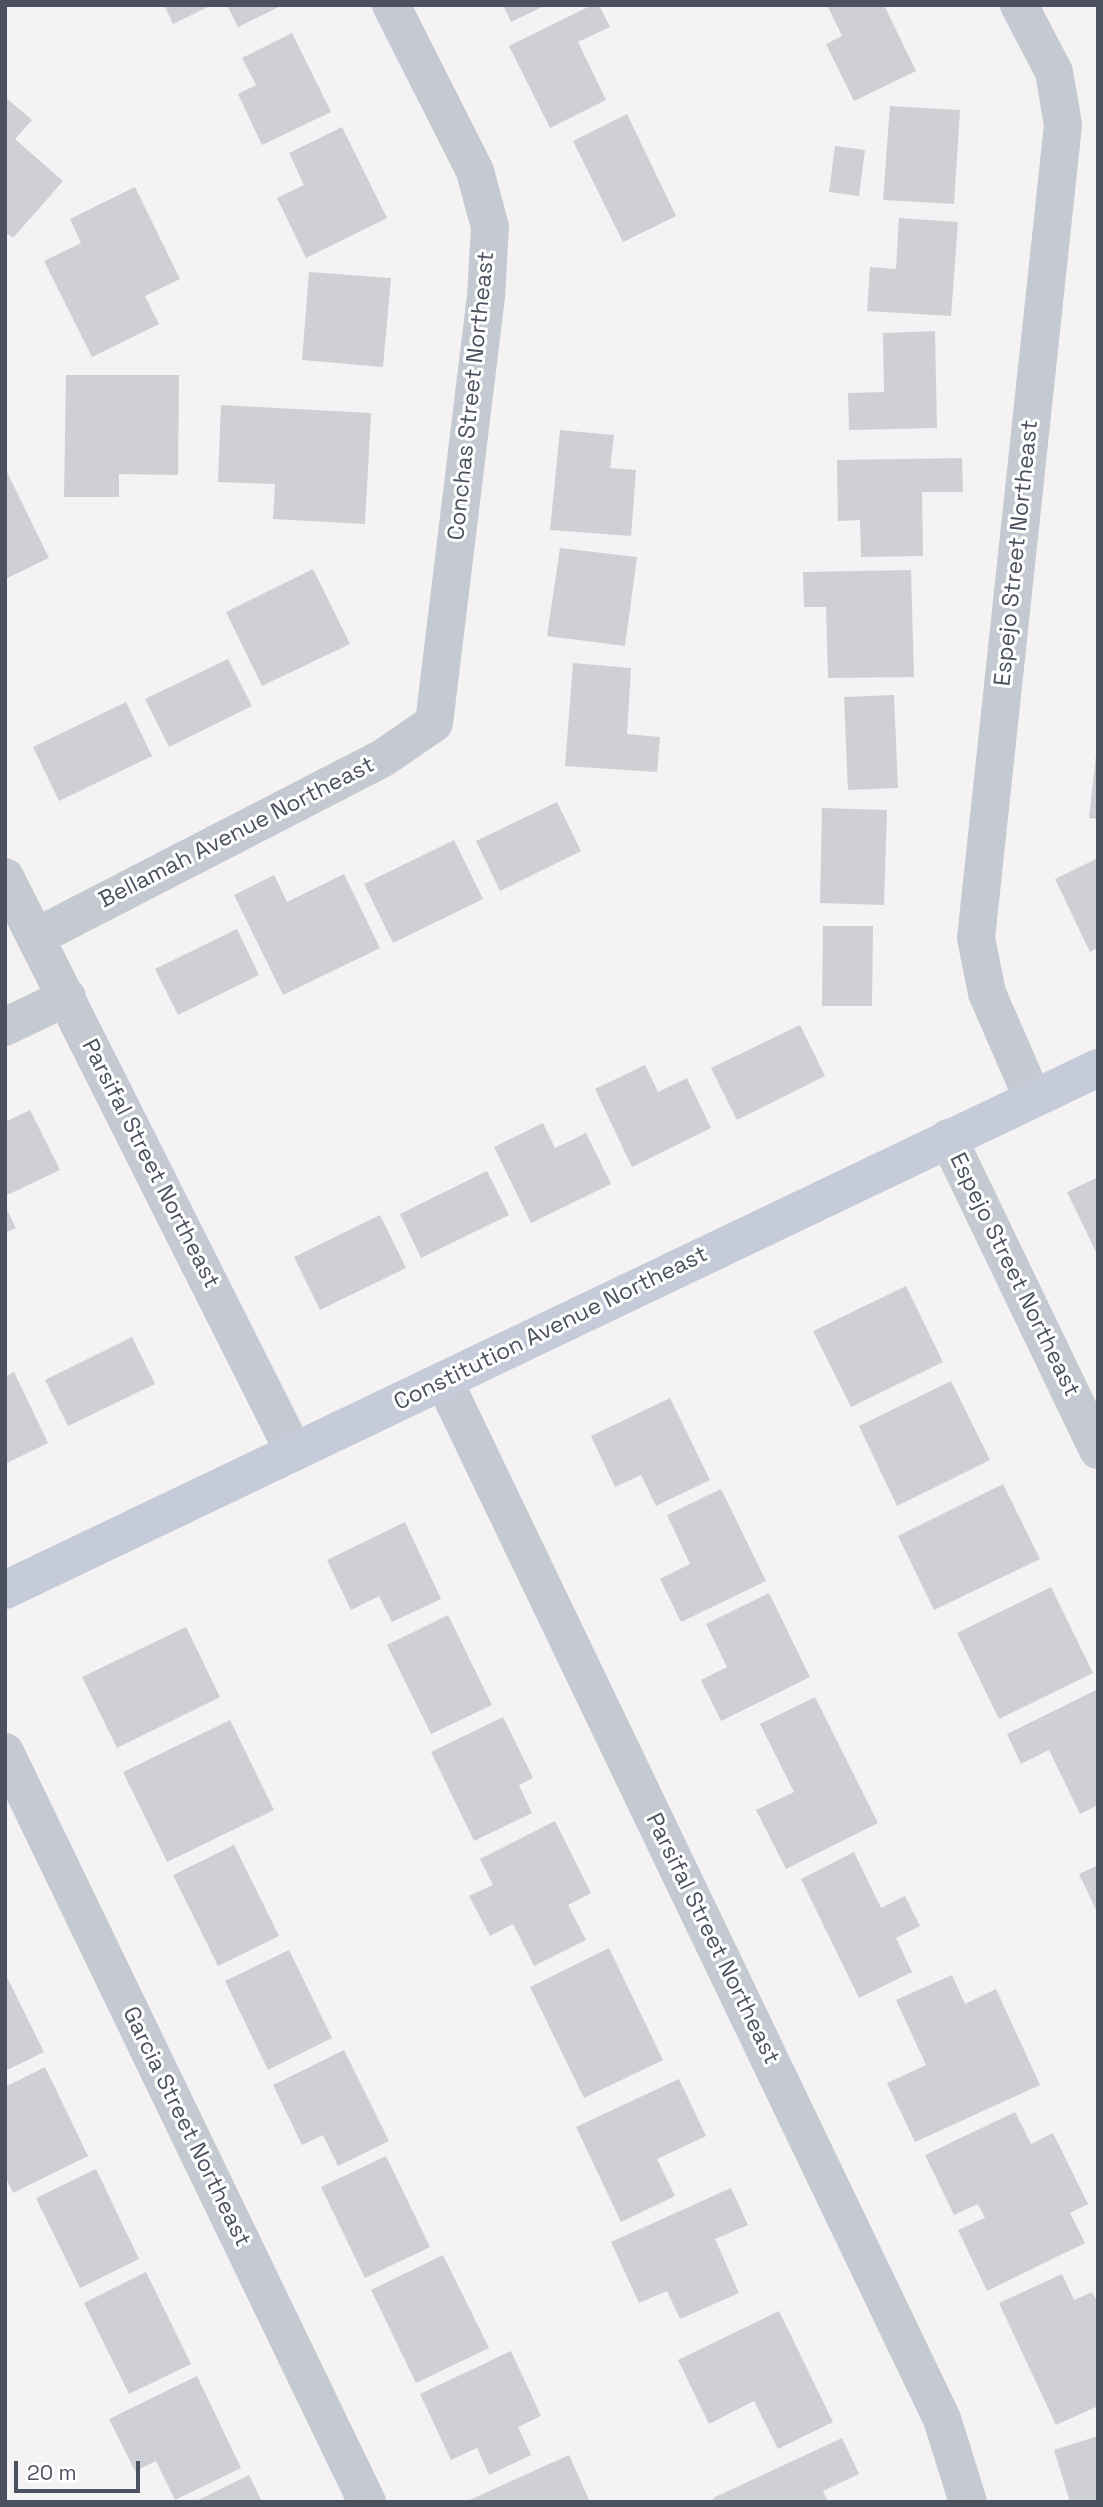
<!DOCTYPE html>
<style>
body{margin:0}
#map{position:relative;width:1103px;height:2507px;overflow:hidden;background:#f4f2f2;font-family:"Space Grotesk",sans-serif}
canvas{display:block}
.frame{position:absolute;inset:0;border:7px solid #4b515e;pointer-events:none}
.scale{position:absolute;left:14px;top:2461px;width:126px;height:32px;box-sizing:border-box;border:4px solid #4b515e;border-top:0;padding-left:9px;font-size:21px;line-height:24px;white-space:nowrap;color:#4b515e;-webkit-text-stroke:5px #fff;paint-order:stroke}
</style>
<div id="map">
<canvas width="1103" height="2507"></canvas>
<div class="frame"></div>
<div class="scale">20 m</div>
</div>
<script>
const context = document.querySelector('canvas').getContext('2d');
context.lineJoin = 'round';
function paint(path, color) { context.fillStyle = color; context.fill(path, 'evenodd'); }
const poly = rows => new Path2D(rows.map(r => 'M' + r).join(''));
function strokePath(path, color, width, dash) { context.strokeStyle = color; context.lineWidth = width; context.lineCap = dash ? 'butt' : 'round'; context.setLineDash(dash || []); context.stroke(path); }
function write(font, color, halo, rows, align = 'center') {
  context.font = font + ' "Space Grotesk",sans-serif'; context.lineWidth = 6; context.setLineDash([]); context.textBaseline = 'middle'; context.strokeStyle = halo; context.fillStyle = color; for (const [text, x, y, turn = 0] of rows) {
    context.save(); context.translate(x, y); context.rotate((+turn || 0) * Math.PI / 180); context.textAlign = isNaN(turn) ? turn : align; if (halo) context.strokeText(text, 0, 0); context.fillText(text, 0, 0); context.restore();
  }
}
const building = poly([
 [164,5,212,5,173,24],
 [227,5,283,5,238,27],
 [503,5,546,5,511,22],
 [592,5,599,5,610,27,578,42,606,100,550,128,509,46],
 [833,5,884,5,916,71,854,101,826,44,842,36,828,7],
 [292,33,331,112,262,145,238,94,256,85,242,58],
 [5,97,32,120,15,139,63,181,13,238,5,232],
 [890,106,960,110,954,204,883,200],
 [627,114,676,216,623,242,573,141],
 [342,127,387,218,306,258,277,198,304,185,289,153],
 [835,146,865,150,859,196,829,192],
 [135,187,180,279,145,296,159,324,92,357,44,261,81,243,70,219],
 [899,218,958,222,951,316,867,311,870,267,896,269],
 [309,272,391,278,383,367,302,360],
 [935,331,937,428,849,430,848,393,884,392,883,333],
 [66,375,179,375,178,475,119,474,119,497,64,497],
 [221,405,371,413,365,524,273,519,275,484,218,482],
 [560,430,614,435,610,468,636,470,631,536,550,530],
 [962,458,963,492,922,492,923,556,861,557,860,520,838,521,837,460],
 [5,468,49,558,5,579],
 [560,548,637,557,625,646,547,636],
 [313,569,350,644,262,686,226,612],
 [911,570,914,677,828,678,826,607,804,607,803,572],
 [228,659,252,706,169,747,145,699],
 [573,663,631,668,627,734,660,737,657,772,565,766],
 [894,695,898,788,848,790,844,697],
 [126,702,152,756,59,801,33,747],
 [1096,755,1098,756,1098,819,1089,818],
 [557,802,581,851,500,891,476,841],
 [822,808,887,810,884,905,820,903],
 [454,840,483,899,393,943,364,884],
 [1098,858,1098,948,1090,952,1055,879],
 [344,874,380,948,283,995,234,895,274,875,287,902],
 [823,926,873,926,872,1006,822,1006],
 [237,929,259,975,178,1015,155,969],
 [800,1025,825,1076,737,1120,711,1068],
 [645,1065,658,1092,687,1078,711,1128,632,1167,595,1089],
 [30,1110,60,1170,5,1196,5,1122],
 [543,1123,555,1148,586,1133,611,1184,531,1223,494,1147],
 [487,1171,509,1215,421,1258,400,1214],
 [1098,1177,1098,1256,1067,1192],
 [5,1206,16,1228,5,1233],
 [380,1215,406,1268,320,1310,294,1257],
 [906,1286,943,1362,851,1407,813,1331],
 [132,1337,155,1384,68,1426,45,1380],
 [14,1372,48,1443,5,1464,5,1377],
 [951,1381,990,1460,897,1506,859,1426],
 [670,1398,710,1480,656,1506,641,1475,615,1487,591,1436],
 [1003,1484,1040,1559,934,1610,898,1536],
 [721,1489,766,1581,681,1622,660,1579,690,1564,667,1515],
 [405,1522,441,1599,392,1622,379,1596,351,1610,327,1560],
 [1051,1587,1093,1673,999,1719,957,1633],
 [769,1593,810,1677,721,1721,701,1680,727,1667,706,1624],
 [448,1615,492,1705,431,1734,387,1645],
 [186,1627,220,1697,117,1748,82,1677],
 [1098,1689,1098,1805,1080,1814,1049,1750,1021,1764,1007,1734],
 [815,1697,878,1823,786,1869,756,1810,794,1792,760,1724],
 [503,1717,533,1778,519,1785,532,1813,474,1841,431,1752],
 [230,1720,274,1810,167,1862,123,1772],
 [555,1821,591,1893,568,1905,586,1940,534,1966,513,1924,490,1936,469,1896,493,1885,480,1859],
 [234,1845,279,1936,218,1966,173,1875],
 [854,1852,881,1908,905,1896,920,1926,896,1938,912,1972,859,1998,801,1879],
 [1098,1865,1098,1914,1079,1874],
 [609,1948,663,2060,584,2098,530,1987],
 [289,1950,332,2038,268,2070,225,1981],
 [5,1973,44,2052,5,2071],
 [952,1975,965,2004,996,1989,1040,2085,915,2142,887,2083,926,2065,896,2000],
 [344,2050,389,2141,338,2166,323,2135,302,2145,273,2085],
 [45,2067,88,2156,13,2193,5,2176,5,2087],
 [679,2079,706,2136,657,2159,675,2196,621,2222,576,2127],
 [1015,2112,1031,2144,1053,2133,1088,2204,1070,2213,1085,2243,987,2291,958,2230,985,2218,978,2204,954,2215,925,2155],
 [386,2156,430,2247,365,2278,321,2187],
 [96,2169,139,2259,80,2288,36,2198],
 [731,2188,748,2225,715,2239,739,2293,680,2319,667,2291,639,2303,611,2242],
 [443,2255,489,2348,416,2383,371,2290],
 [146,2272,191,2364,129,2394,84,2303],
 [1062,2274,1074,2300,1092,2292,1098,2303,1098,2406,1056,2425,999,2303],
 [779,2311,833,2422,778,2449,754,2401,709,2424,678,2360],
 [511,2351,541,2416,518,2427,531,2455,489,2475,477,2448,451,2460,420,2394],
 [197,2376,241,2468,175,2500,156,2461,135,2471,109,2419],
 [1098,2436,1098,2502,1070,2502,1054,2450],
 [842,2438,859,2474,823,2491,828,2502,714,2502,713,2498],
 [569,2455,590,2502,465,2502],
 [249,2475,262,2502,194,2502]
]);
const street = poly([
 [1019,5,1054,72,1063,125,976,938,987,993,1033,1099],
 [5,877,294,1452],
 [36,937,383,758,434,723,486,296,490,227,475,171,391,5],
 [5,1027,67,997],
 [948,1138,1098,1450],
 [444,1381,942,2419,968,2502],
 [5,1752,367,2502]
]);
const secondary = poly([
 [5,1590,1098,1068]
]);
const streetNames = [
 ["Conchas Street Northeast",472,396,-84],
 ["Espejo Street Northeast",1017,553,-84],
 ["Bellamah Avenue Northeast",237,833,-27],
 ["Parsifal Street Northeast",150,1164,63],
 ["Espejo Street Northeast",1014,1275,64],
 ["Constitution Avenue Northeast",551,1329,-26],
 ["Parsifal Street Northeast",712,1939,64],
 ["Garcia Street Northeast",186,2127,64]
];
paint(building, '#cfd0d6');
strokePath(street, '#c4c9d2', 38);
strokePath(secondary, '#c6cbd9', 38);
write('23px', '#4b515e', '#fff', streetNames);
</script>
